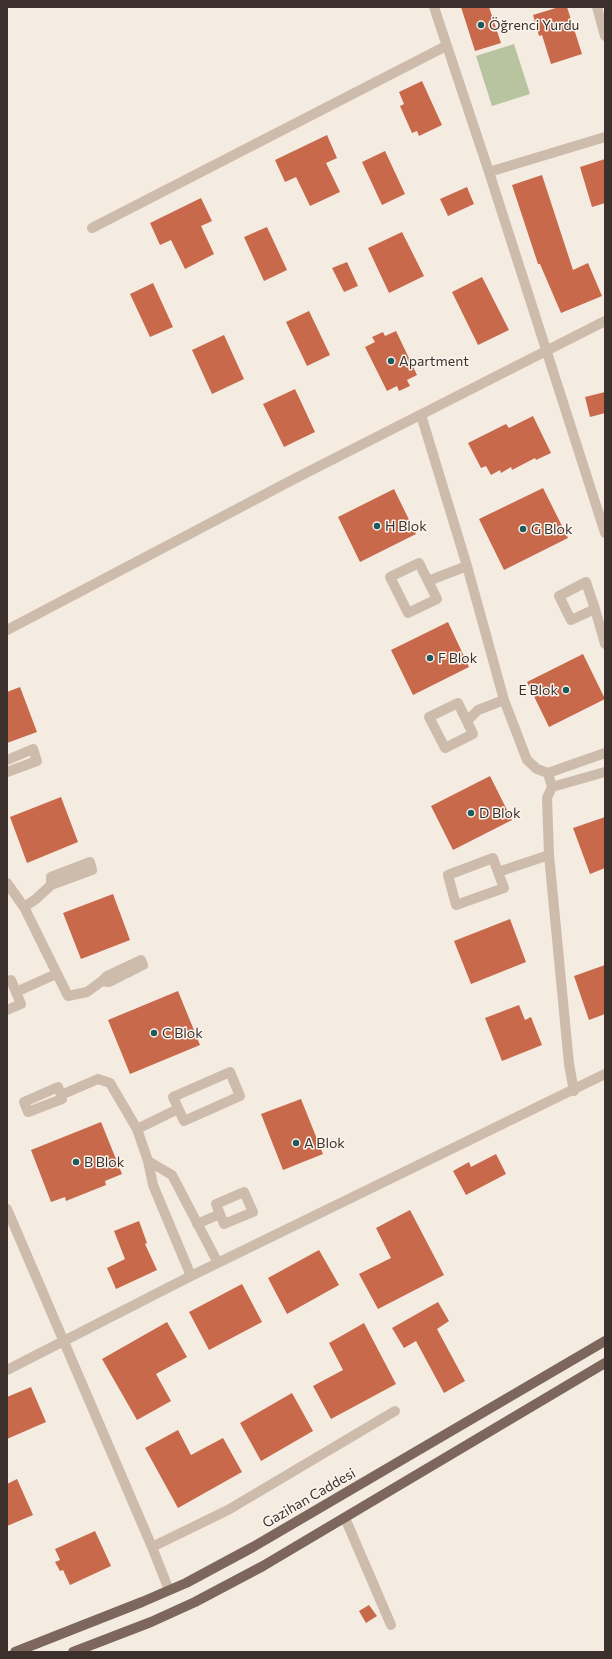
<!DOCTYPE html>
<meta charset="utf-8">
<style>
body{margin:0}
#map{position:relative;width:612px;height:1659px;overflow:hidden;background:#f4ebe1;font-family:Commissioner,sans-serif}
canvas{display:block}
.frame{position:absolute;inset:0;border:8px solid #3b302b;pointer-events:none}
</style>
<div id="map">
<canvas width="612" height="1659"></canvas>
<div class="frame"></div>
</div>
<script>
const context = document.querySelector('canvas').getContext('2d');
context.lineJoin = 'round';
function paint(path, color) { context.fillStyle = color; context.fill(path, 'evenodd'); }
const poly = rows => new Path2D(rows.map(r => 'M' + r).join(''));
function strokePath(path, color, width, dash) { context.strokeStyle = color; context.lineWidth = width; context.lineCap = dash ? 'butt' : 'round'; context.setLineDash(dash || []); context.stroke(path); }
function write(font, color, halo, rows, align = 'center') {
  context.font = font + ' Commissioner,sans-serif'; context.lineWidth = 3; context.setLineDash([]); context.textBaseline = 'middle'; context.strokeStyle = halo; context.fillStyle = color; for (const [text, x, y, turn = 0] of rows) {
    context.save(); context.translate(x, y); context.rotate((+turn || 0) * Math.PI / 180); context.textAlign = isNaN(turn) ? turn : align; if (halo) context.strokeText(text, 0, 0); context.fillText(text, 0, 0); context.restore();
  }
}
const green = poly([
 [514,44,530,94,492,106,476,56]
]);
const building = poly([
 [461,7,489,7,501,43,475,51],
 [559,7,567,7,582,54,551,64,542,35,539,36,533,15],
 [422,81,442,125,419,136,417,131,412,133,400,106,404,104,399,92],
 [327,135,337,158,326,163,340,192,310,206,296,177,285,182,275,160],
 [385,151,405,194,382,205,362,162],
 [605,159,605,203,592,207,580,167],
 [542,175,573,270,588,263,602,296,561,313,540,264,538,264,512,185],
 [467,187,474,204,448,216,440,199],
 [201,198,212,221,201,226,214,254,185,269,171,240,160,245,150,223],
 [267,227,287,270,264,281,244,237],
 [402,232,424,276,389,293,368,248],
 [347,262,358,286,344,292,332,268],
 [482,277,509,330,478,345,452,292],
 [153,283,173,327,150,337,130,294],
 [309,311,330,355,307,366,286,322],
 [396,331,417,375,407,380,410,386,399,391,397,386,387,391,365,347,375,342,372,337,383,332,385,336],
 [224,335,244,379,212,394,192,350],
 [295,389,315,432,284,447,263,404],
 [605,392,605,413,590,417,585,397],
 [533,416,551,453,536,460,535,458,512,470,511,467,501,473,500,470,491,475,486,466,481,468,468,443,506,424,509,428],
 [543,488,568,538,504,570,479,519],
 [394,489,416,534,360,562,338,517],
 [448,622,469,667,413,695,391,650],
 [583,654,605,699,549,727,527,682],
 [20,687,37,732,7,743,7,692],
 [490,776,512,820,453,850,431,806],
 [61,797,78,842,27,863,10,817],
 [605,817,605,868,590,874,573,828],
 [113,894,130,940,81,959,63,913],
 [510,919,526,962,471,984,454,941],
 [605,965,605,1014,589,1020,574,976],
 [178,991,200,1045,130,1074,108,1020],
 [519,1005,525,1020,531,1017,542,1045,502,1061,485,1018],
 [301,1099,323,1154,283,1170,261,1114],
 [101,1122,122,1174,105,1181,106,1185,66,1201,65,1197,51,1202,31,1150],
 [496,1154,506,1174,466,1195,453,1171,469,1162,471,1167],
 [410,1210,444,1275,378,1309,359,1274,391,1258,376,1228],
 [139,1221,147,1243,145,1244,157,1270,116,1289,107,1268,125,1259,114,1231],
 [319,1250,339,1285,287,1314,268,1278],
 [242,1284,262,1322,209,1350,189,1312],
 [438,1302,449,1321,437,1329,465,1381,444,1393,416,1341,404,1348,392,1328],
 [167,1322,187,1357,156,1374,171,1401,137,1420,102,1359],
 [364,1323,396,1384,331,1419,313,1386,343,1370,329,1343],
 [31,1387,46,1422,7,1439,7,1397],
 [292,1393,313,1431,261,1461,240,1423],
 [178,1430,191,1455,223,1438,242,1472,178,1508,145,1448],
 [17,1479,33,1515,7,1526,7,1484],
 [95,1531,111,1566,70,1585,63,1570,60,1571,55,1562,60,1560,55,1549],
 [369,1605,377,1616,366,1623,359,1611]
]);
const minor = poly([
 [434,7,489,172,605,137],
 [597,7,605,36],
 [489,172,605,533],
 [92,228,446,46],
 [421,415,467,566,504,700,527,760,537,769,548,773,552,787,547,798,549,855,569,1064,574,1091],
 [419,563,437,599,408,613,390,577,419,563],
 [428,581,467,566],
 [595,609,571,620,559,596,586,582,595,609,605,644],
 [7,630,296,478,605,321],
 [458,703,473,734,445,748,429,717,458,703],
 [467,721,478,710,504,700],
 [7,760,33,749,37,761,7,772],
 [548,773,605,753],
 [552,787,605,772],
 [498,872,493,858,448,875,456,905,504,888,498,872,549,855],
 [7,883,24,907,68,996,87,992,102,981,109,982,143,965,141,960,107,976,102,981],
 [24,907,36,899,51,885,92,870,90,862,51,877,51,885],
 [7,982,11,980,21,1004,7,1010],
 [16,992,56,974],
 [230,1072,240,1096,184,1121,173,1097,230,1072],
 [61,1095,62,1099,28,1112,24,1102,58,1087,61,1095,98,1079,110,1083,137,1129,148,1161,153,1185,191,1276],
 [137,1129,178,1109],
 [148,1161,172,1175,218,1263],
 [7,1209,152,1547,169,1590],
 [197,1224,220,1214,224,1224,253,1212,244,1192,216,1204,220,1214],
 [7,1370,191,1276,605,1074],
 [345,1518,391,1625],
 [152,1547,228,1510,395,1411]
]);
const major = poly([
 [15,1652,142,1602,186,1583,253,1547,605,1341],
 [73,1652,151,1622,195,1602,263,1566,605,1363]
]);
const markers = [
 [481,25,4,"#1f5a5e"],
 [391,361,4,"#1f5a5e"],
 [377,526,4,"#1f5a5e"],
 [523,529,4,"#1f5a5e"],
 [430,658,4,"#1f5a5e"],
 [566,690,4,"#1f5a5e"],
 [471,813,4,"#1f5a5e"],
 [154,1033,4,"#1f5a5e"],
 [296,1143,4,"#1f5a5e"],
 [76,1162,4,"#1f5a5e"]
];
const poiNames = [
 ["Öğrenci Yurdu",489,25],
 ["Apartment",399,361],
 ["H Blok",385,526],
 ["G Blok",531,529],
 ["F Blok",438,658],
 ["E Blok",558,690,"right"],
 ["D Blok",479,813],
 ["C Blok",162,1033],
 ["A Blok",304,1143],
 ["B Blok",84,1162]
];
const streetNames = [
 ["Gazihan Caddesi",309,1498,-30]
];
paint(green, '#b8c4a0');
paint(building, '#c8694b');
strokePath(minor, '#cdbbac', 10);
strokePath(major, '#7d675c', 10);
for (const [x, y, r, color] of markers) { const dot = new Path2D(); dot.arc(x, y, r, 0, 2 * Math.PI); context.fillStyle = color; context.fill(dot); strokePath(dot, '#fbf5ee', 1.5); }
write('14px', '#3b302b', '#fbf5ee', poiNames, 'left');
write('14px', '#3b302b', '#fbf5ee', streetNames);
</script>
